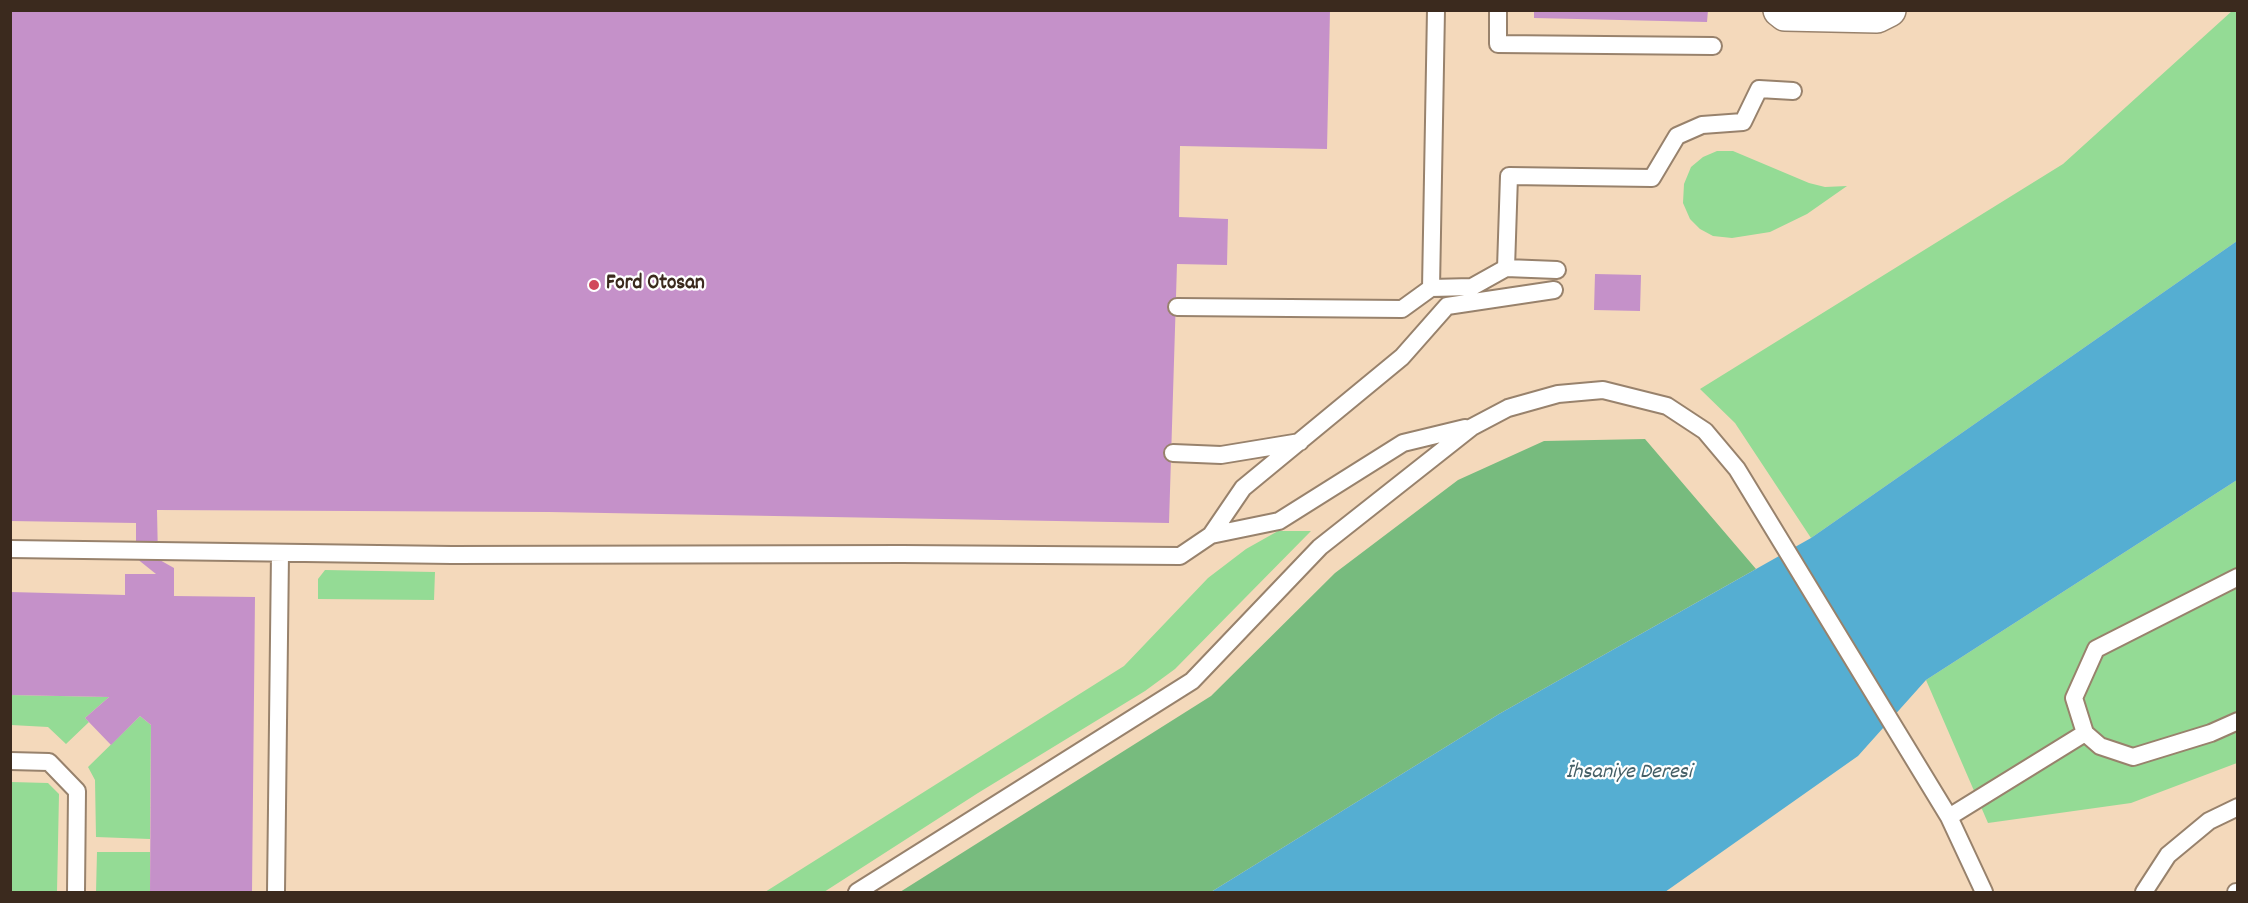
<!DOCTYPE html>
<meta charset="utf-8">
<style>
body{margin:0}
#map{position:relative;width:2248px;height:903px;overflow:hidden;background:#f4d9bb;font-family:Dekko,sans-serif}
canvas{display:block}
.frame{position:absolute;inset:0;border:12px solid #3b2a1e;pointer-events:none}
</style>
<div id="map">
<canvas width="2248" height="903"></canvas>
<div class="frame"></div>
</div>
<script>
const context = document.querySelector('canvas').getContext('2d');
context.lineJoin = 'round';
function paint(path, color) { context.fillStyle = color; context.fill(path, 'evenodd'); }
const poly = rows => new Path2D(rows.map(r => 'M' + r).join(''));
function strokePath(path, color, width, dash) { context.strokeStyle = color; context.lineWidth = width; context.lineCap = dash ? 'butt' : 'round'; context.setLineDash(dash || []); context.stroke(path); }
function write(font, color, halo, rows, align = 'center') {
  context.font = font + ' Dekko,sans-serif'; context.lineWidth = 4.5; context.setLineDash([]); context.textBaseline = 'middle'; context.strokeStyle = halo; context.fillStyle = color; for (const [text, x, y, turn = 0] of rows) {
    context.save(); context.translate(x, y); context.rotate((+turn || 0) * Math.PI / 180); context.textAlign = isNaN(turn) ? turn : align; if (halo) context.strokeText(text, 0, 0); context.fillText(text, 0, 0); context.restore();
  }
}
const green = poly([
 [2232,11,2237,11,2237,241,1811,538,1735,423,1700,389,2063,164],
 [1717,151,1733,151,1809,183,1825,187,1847,186,1807,214,1770,232,1732,238,1713,236,1700,229,1690,219,1683,203,1684,184,1691,167,1703,157],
 [2237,480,2237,763,2131,803,1988,823,1926,680],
 [1278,531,1311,531,1175,669,1145,691,978,793,824,892,765,892,1124,666,1208,578,1246,549],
 [325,570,435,572,434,600,318,599,318,579],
 [10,695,109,697,85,718,89,722,66,744,48,727,11,725],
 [140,716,151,725,150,839,96,837,95,780,88,767],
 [11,782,48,783,59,794,57,892,11,892],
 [97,852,150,852,150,892,96,892]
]);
const forest = poly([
 [1645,439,1756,569,1499,714,1211,892,900,892,1211,696,1335,573,1458,480,1544,441]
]);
const water = poly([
 [2237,241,2237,480,1926,680,1858,756,1665,892,1211,892,1499,714,1811,538]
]);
const building = poly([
 [10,10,1330,10,1327,149,1180,146,1179,217,1228,219,1227,265,1177,264,1169,523,549,512,157,510,158,559,174,568,174,596,255,597,252,892,150,892,151,725,140,716,111,745,85,718,109,697,10,695,10,592,125,595,125,574,156,574,136,558,136,523,10,521],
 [1534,10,1708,10,1707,22,1534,18],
 [1595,274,1641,275,1640,311,1594,310]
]);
const service = poly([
 [1498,10,1498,44,1713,46],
 [1557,270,1506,268,1509,176,1652,178,1677,136,1702,125,1743,122,1759,89,1793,91],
 [1431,288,1436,10],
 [1177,307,1402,309,1431,288,1472,287,1506,268],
 [1173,453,1221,455,1300,442],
 [1211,535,1243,488,1402,357,1447,306,1554,290],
 [10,549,452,555,902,554,1180,556,1211,535,1279,521,1403,443,1465,428],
 [2238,577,2096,649,2074,698,2085,733,2100,746,2133,757,2211,733,2238,721],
 [10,761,49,762,77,791,76,892],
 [1949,817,2085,733],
 [276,892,280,553],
 [857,892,1192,681,1320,547,1472,427,1508,408,1558,394,1603,390,1667,406,1705,431,1737,469,1949,817,1984,892],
 [2144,892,2168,855,2209,821,2238,807],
 [2236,892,2238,892]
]);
const minor = poly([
 [1780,10,1785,14,1877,16,1889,10]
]);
const markers = [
 [594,285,6,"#d1495b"]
];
const poiNames = [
 ["Ford Otosan",606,285]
];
const waterNames = [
 ["İhsaniye Deresi",1629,774]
];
paint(green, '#94db95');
paint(forest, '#77bb7e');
paint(water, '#55aed2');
paint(building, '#c591c9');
strokePath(service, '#98826c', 20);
strokePath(minor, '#98826c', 36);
strokePath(service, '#fff', 16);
strokePath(minor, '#fff', 33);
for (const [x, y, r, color] of markers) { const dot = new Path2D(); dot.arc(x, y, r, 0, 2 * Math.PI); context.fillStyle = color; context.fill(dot); strokePath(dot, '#fff', 2); }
write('bold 21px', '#3b2a1e', '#fff', poiNames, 'left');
write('italic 22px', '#455f66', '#fff', waterNames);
</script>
